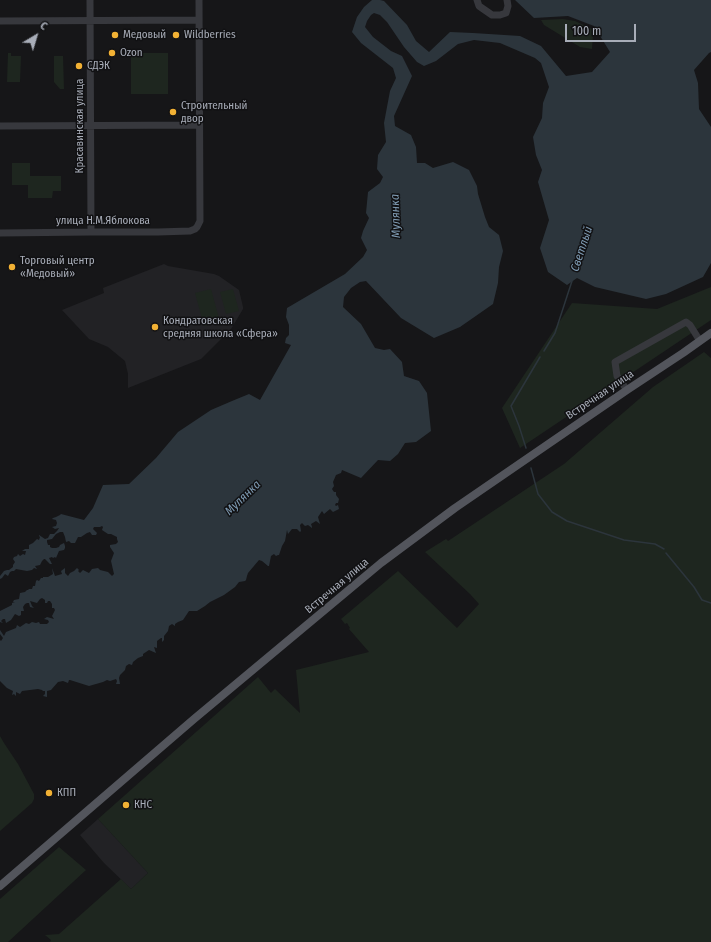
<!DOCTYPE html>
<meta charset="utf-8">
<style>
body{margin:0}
#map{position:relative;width:711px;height:942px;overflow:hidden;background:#161618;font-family:"Fira Sans Condensed",sans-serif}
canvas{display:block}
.north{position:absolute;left:16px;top:16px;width:40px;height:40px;-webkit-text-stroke:3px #111113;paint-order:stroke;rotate:38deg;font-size:11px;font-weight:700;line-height:16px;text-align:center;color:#a8adb8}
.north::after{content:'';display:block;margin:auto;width:14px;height:18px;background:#a8adb8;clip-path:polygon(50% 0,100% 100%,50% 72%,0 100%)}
.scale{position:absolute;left:565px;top:24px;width:71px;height:18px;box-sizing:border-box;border:2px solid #a8adb8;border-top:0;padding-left:5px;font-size:12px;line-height:14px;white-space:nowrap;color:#a8adb8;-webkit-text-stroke:3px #111113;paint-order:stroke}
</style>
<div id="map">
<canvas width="711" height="942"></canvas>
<div class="north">С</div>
<div class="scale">100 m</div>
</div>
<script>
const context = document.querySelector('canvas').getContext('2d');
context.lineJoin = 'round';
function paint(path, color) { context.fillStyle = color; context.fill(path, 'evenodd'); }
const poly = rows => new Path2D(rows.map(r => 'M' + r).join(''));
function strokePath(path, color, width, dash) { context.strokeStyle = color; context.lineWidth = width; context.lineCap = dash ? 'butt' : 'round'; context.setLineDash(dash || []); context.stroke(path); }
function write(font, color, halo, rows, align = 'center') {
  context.font = font + ' "Fira Sans Condensed",sans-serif'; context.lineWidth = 3; context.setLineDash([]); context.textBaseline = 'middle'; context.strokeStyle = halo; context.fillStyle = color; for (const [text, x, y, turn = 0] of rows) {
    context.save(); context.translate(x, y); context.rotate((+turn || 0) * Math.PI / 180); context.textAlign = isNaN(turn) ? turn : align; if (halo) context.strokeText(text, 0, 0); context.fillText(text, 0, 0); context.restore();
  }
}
const built = poly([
 [164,264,168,266,214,274,219,276,239,290,243,307,243,309,231,329,201,359,128,388,128,374,125,361,108,347,89,339,62,310,104,293,103,288],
 [98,819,148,873,131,889,104,863,80,835]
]);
const green = poly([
 [563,19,575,21,592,29,593,34,592,49,580,47,544,25,541,20],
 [8,53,11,53,11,56,21,56,20,82,7,82],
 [131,53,168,53,168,94,131,94],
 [54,56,63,56,64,89,60,89,54,82],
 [12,163,30,163,30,176,61,176,61,191,53,191,52,198,28,198,28,185,12,185],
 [711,287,711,320,520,448,502,408,572,303,657,309],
 [211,289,220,322,204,326,195,293],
 [233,289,239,311,226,314,220,292],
 [704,352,711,358,711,942,50,942,51,940,45,935,59,934,121,879,131,889,148,873,98,819,258,677,271,693,275,689,300,713,296,670,369,652,349,629,350,628,347,623,345,624,341,619,398,571,457,628,479,604,470,594,425,552,446,539,448,541,564,464,653,387],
 [0,736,4,743,18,764,34,794,34,799,32,803,0,831],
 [59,847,86,870,8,942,0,942,0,899]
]);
const water = poly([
 [372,0,380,0,384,1,407,25,416,41,429,52,450,32,473,33,520,36,541,46,566,76,592,72,610,52,594,26,568,16,534,18,515,0,711,0,711,52,709,53,694,70,698,83,699,109,711,127,711,263,703,277,666,294,646,299,595,287,577,278,567,285,548,272,540,248,549,220,538,182,542,170,536,155,533,137,542,118,543,103,549,87,541,63,535,58,500,43,474,40,458,44,436,61,424,66,417,62,404,47,387,22,380,15,374,13,371,15,367,21,365,27,373,37,391,51,402,56,412,76,394,116,395,126,411,135,416,147,417,163,425,163,433,168,453,162,469,170,477,186,478,194,485,217,489,227,499,235,503,251,499,267,498,283,493,304,460,327,434,338,401,318,366,281,360,282,351,288,344,297,343,307,361,324,375,348,384,350,390,349,402,362,404,376,419,381,427,393,431,431,416,442,405,443,398,454,390,461,378,460,361,478,342,470,341,473,336,475,333,482,334,486,332,489,334,492,336,492,336,495,339,499,338,503,336,503,335,505,336,506,338,505,339,509,333,512,330,509,324,514,322,511,318,517,320,524,316,521,311,524,312,527,312,528,308,525,305,526,302,523,300,525,301,531,300,532,297,529,292,529,288,534,287,530,285,541,282,546,279,555,278,555,276,556,274,554,271,556,269,566,268,566,262,561,259,560,248,573,247,576,246,580,245,581,239,582,235,587,224,595,210,602,205,606,197,611,189,611,183,620,178,622,175,624,175,626,172,624,169,626,168,631,164,636,164,640,162,642,162,638,161,638,157,641,157,648,154,647,156,653,149,650,143,654,143,656,138,658,133,662,132,665,129,664,126,666,125,670,120,675,119,678,120,684,116,684,117,681,116,679,110,681,107,680,103,682,89,686,70,680,69,680,68,683,63,681,58,682,51,690,47,691,47,697,43,696,45,694,45,691,43,691,42,690,38,689,22,691,20,694,16,692,16,696,14,694,12,695,13,691,7,688,0,681,0,640,1,641,3,638,0,634,0,630,4,636,6,632,16,628,17,625,20,627,26,623,29,624,32,622,36,623,39,622,40,624,47,624,49,622,48,620,44,619,47,617,54,619,52,616,55,610,54,608,52,608,52,604,50,601,48,601,47,603,45,603,45,600,42,598,40,599,37,603,30,601,32,606,34,608,30,607,29,603,27,603,25,604,23,607,24,611,21,611,21,615,19,616,15,614,11,620,6,623,5,619,3,619,1,621,3,623,0,622,0,611,12,605,12,603,15,602,13,602,14,600,19,599,20,593,25,592,27,590,29,590,28,589,32,589,33,586,35,586,36,581,37,580,39,581,41,578,43,578,43,577,48,577,53,574,52,568,55,576,62,574,61,571,65,568,65,573,68,576,70,573,74,571,77,568,79,570,78,571,80,573,83,570,89,573,92,569,98,568,100,570,108,572,112,576,114,574,111,561,114,553,110,547,110,545,116,544,118,542,117,539,117,537,111,534,108,534,102,530,103,527,102,526,100,527,94,527,93,529,97,533,96,535,92,535,90,532,87,533,81,537,78,537,75,543,71,543,69,541,66,542,65,537,63,532,60,532,56,534,52,539,47,540,47,542,48,545,50,545,50,547,52,548,56,548,59,547,60,545,64,543,65,546,65,548,64,550,59,551,56,558,55,557,53,558,52,557,49,558,52,564,50,564,45,559,44,559,42,561,40,565,35,566,37,569,34,568,32,570,27,571,16,569,14,571,12,571,10,572,8,576,5,574,2,578,0,579,0,576,4,571,7,570,9,570,13,567,13,565,15,562,13,559,14,557,17,556,18,554,20,556,23,554,25,555,26,551,22,551,25,549,29,549,29,545,33,543,37,539,39,540,40,537,39,536,39,535,45,539,48,538,50,534,54,534,57,531,59,528,55,529,52,527,56,526,57,523,56,520,52,519,53,518,56,517,60,515,61,514,84,520,93,508,103,485,129,484,156,458,178,432,211,410,232,401,249,394,260,400,291,345,285,343,286,338,289,335,289,325,286,317,287,308,345,274,363,257,367,250,361,238,363,231,369,218,366,213,368,192,380,183,383,177,377,169,378,155,386,142,384,123,390,91,396,78,393,68,361,43,352,32,357,17,364,7]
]);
const stream = poly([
 [544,351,555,333,572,281],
 [526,448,519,426,511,406,540,357],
 [531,468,538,494,552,512,567,521,624,540,655,544,664,549],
 [666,553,694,587,702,600,711,603]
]);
const minor = poly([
 [90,0,91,232],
 [477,0,479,6,492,15,500,15,506,13,508,6,507,0],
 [0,21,199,20],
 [0,126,199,125],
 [0,233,91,232,158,232,190,231,195,229,197,227,200,221,199,0],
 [627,390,617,376,615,362,686,322,690,325,700,341]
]);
const major = poly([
 [0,886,194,719,381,563,455,508,627,390,683,353,711,333]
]);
const markers = [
 [115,35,4,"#f2b134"],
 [176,35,4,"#f2b134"],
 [112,53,4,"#f2b134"],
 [79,66,4,"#f2b134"],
 [173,112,4,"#f2b134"],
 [12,267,4,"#f2b134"],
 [155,327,4,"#f2b134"],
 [49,793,4,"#f2b134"],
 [126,805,4,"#f2b134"]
];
const poiNames = [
 ["Медовый",123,35],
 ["Wildberries",184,35],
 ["Ozon",120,53],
 ["СДЭК",87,66],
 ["Строительный",181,106],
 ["двор",181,119],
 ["Торговый центр",20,261],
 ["«Медовый»",20,274],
 ["Кондратовская",163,321],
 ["средняя школа «Сфера»",163,334],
 ["КПП",57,793],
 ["КНС",134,805]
];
const streetNames = [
 ["Красавинская улица",80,126,-90],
 ["улица Н.М.Яблокова",103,221],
 ["Встречная улица",600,395,-34],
 ["Встречная улица",337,586,-40]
];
const waterNames = [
 ["Мулянка",396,216,-92],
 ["Светлый",582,249,-72],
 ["Мулянка",243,498,-44]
];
paint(built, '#222225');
paint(green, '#1e261f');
paint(water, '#2c353c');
strokePath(stream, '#2c353c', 1.5);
strokePath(minor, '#37383d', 7);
strokePath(major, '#53555c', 8);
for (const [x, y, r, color] of markers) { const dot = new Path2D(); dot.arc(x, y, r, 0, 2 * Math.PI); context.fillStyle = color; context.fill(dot); strokePath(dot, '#111113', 1.5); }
write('11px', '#a8adb8', '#111113', poiNames, 'left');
write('11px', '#a8adb8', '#111113', streetNames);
write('italic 12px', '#7f9bb3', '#111113', waterNames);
</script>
